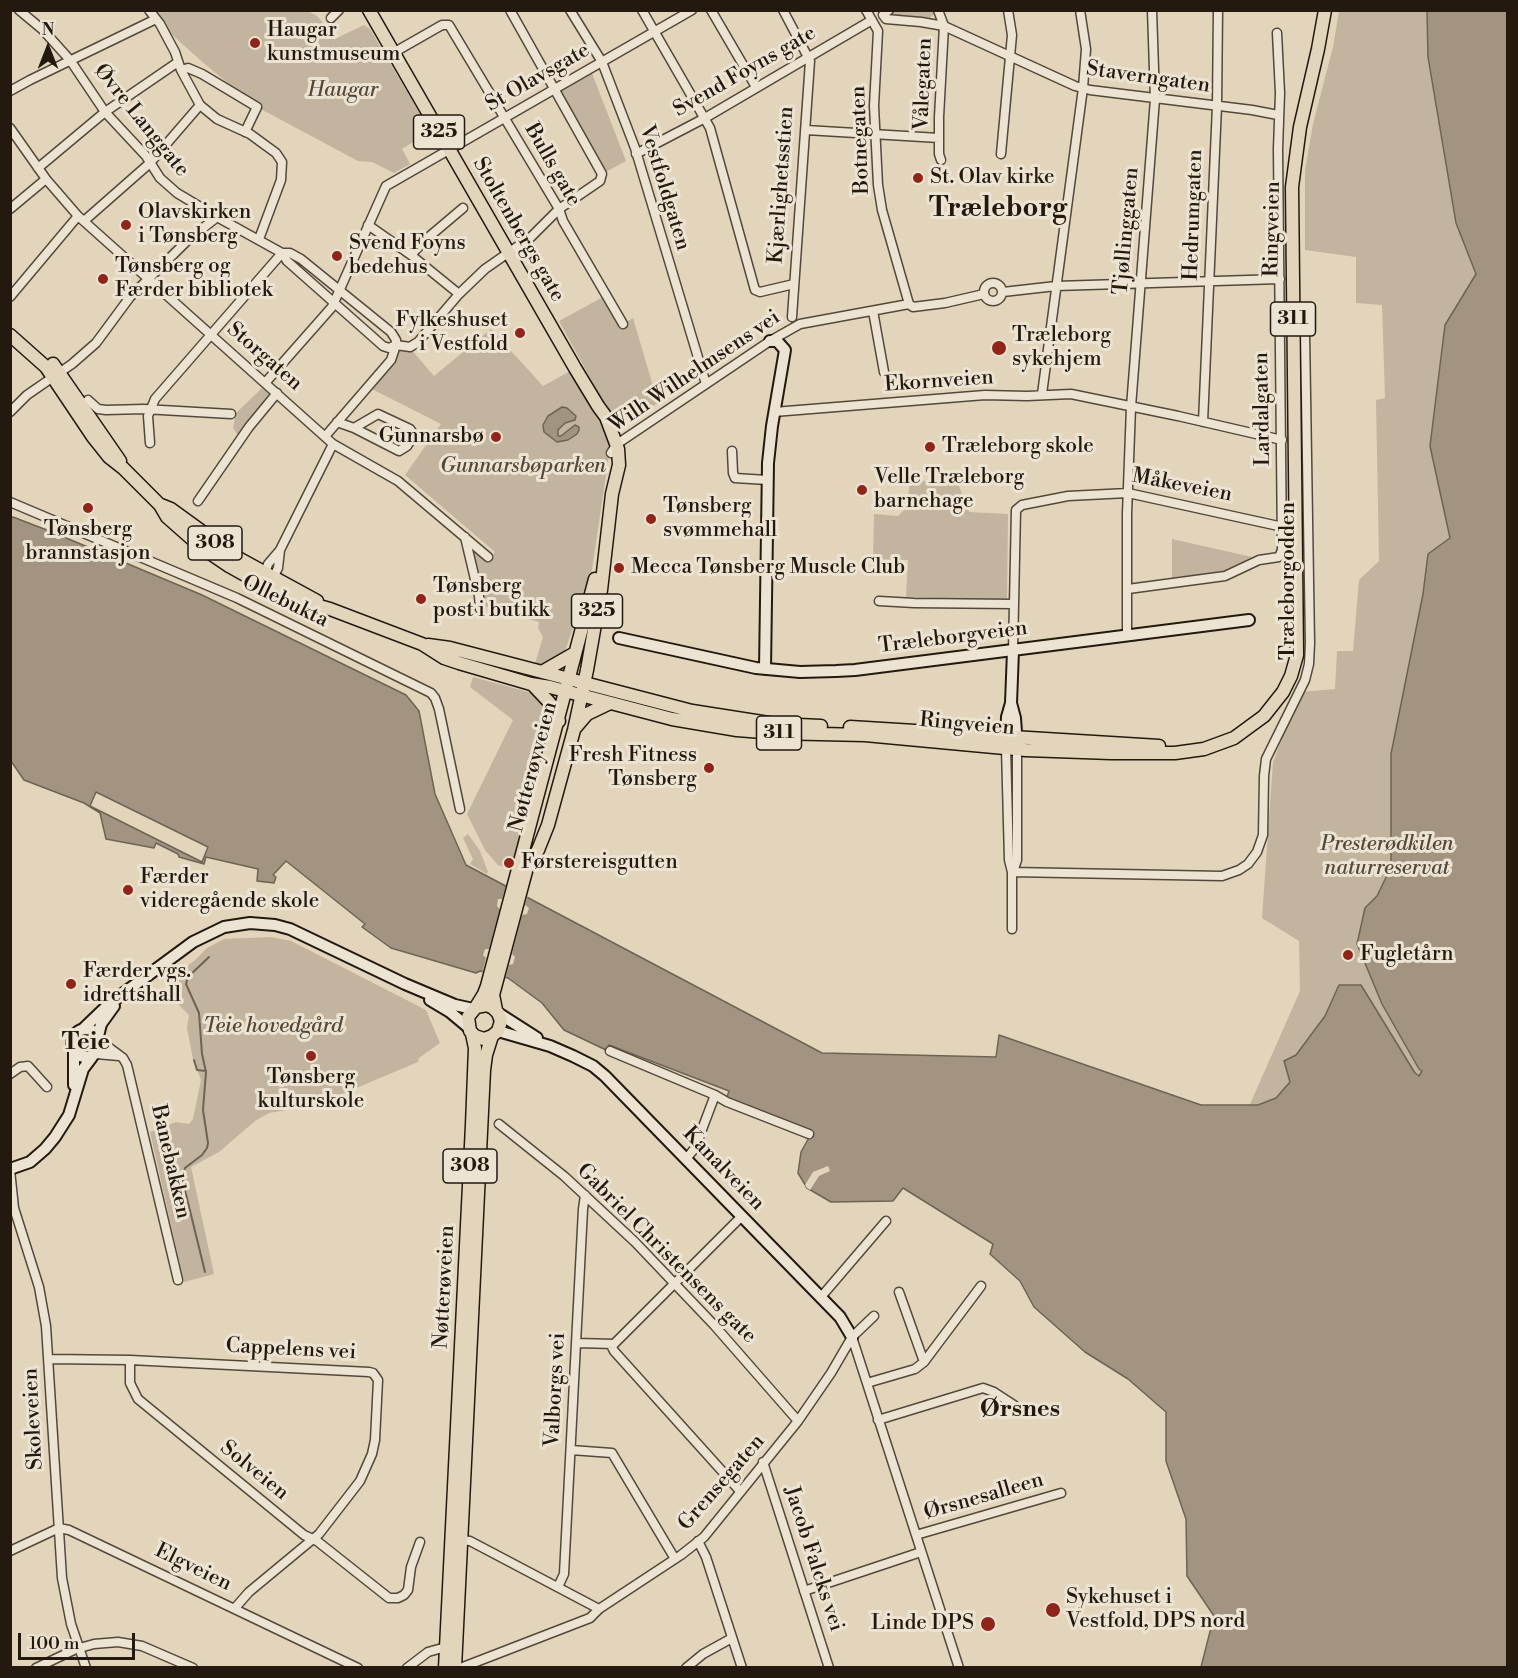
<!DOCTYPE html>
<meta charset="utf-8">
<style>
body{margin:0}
#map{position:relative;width:1518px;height:1678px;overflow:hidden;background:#e3d4bc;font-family:"Libre Bodoni",serif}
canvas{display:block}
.frame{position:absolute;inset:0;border:12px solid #23190f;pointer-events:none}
.north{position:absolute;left:18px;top:18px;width:60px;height:60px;-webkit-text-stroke:4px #ede3d3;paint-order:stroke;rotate:0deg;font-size:16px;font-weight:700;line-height:24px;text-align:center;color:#23190f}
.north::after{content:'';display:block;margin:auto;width:21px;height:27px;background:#23190f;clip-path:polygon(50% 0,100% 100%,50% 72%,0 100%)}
.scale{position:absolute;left:18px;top:1633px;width:117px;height:27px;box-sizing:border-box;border:3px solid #23190f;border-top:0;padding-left:8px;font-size:18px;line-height:21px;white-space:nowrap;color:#23190f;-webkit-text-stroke:4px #ede3d3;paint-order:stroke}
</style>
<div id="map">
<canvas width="1518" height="1678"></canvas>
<div class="frame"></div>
<div class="north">N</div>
<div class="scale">100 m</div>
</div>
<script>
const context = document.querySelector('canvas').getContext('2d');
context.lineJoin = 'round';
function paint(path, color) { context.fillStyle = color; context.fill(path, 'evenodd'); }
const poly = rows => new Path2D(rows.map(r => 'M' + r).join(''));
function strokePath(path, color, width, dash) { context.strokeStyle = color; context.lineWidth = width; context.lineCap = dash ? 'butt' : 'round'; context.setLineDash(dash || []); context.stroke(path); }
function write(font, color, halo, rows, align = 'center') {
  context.font = font + ' "Libre Bodoni",serif'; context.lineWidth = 6; context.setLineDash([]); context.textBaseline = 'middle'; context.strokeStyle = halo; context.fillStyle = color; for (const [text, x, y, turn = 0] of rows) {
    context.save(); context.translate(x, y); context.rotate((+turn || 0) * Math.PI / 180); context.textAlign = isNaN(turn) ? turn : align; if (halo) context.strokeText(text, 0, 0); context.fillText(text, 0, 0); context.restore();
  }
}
const green = poly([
 [149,11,308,11,317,16,337,38,364,25,370,29,430,131,402,149,410,164,394,173,372,162,358,161,257,107,207,66,170,33],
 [894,11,934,11,934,14,930,18,894,17,891,14],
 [1339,11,1507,11,1507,1141,1247,1111,1300,991,1299,941,1262,918,1273,762,1300,692,1335,689,1337,651,1353,651,1359,580,1379,561,1376,400,1385,398,1382,305,1356,303,1356,257,1305,250,1305,170,1313,124,1333,47],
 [590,68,626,161,602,174,555,88],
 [603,297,622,325,633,318,658,403,644,412,626,420,619,414,611,416,559,321],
 [491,329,543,386,574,369,602,421,610,449,591,576,565,651,554,660,541,665,535,664,543,637,538,628,539,622,484,606,473,552,478,553,485,561,495,552,405,475,441,424,370,388,397,346,410,348,434,376],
 [262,388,272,396,239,437,233,428,236,413],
 [910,481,957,481,969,512,1008,514,1007,601,906,597,908,560,873,559,874,514,898,516,907,507],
 [1172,539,1252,557,1223,571,1172,578],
 [473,677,532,693,542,703,550,715,551,731,515,871,498,865,485,850,467,814,513,720,470,687],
 [468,834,480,851,488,872,487,874,470,864,473,859,463,838],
 [271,937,291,941,426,1010,440,1043,419,1058,418,1062,316,1105,269,1113,255,1121,219,1152,191,1167,214,1274,184,1282,150,1132,176,1122,189,1124,193,1119,201,1080,193,1059,187,1028,189,1015,179,1005,180,992,172,977,194,961,207,948,224,939]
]);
const water = poly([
 [1427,11,1507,11,1507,1667,1201,1667,1214,1616,1187,1576,1186,1519,1166,1461,1166,1412,1128,1379,1085,1352,1034,1307,1020,1281,990,1254,993,1244,903,1188,893,1201,831,1202,807,1188,798,1173,801,1152,811,1134,726,1100,729,1091,609,1045,606,1050,564,1030,542,1003,508,978,480,971,476,973,391,948,362,927,365,924,286,861,273,875,276,877,274,883,257,881,258,869,206,857,204,864,179,857,178,854,156,843,154,848,106,839,100,813,84,803,24,780,11,761,10,519,13,517,52,532,202,595,406,695,419,711,435,794,466,865,822,1053,996,1057,999,1035,1201,1105,1258,1105,1276,1098,1290,1082,1284,1061,1296,1055,1325,1016,1339,985,1361,985,1415,1073,1419,1076,1422,1071,1419,1069,1382,1004,1357,944,1365,908,1377,896,1391,867,1391,754,1423,594,1428,554,1450,538,1430,446,1445,325,1476,274,1456,223,1428,57,1427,11],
 [96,792,208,847,202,862,90,806,96,792],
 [562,407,567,408,576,416,575,420,565,423,558,430,558,436,561,436,575,425,579,427,579,430,577,434,568,440,557,442,544,432,543,425,548,416,562,407]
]);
const pier = poly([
 [507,883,528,895,525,905,529,908,527,914,522,915,512,954,515,957,513,964,509,965,505,980,482,974,486,958,483,955,485,949,489,949,500,909,497,906,498,899,502,899],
 [828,1166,830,1171,819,1176,810,1190,807,1188,805,1185,813,1172]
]);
const stream = poly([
 [194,1060,197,1070,206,1071],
 [205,1272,182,1178,185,1168,202,1155,207,1148,208,1143,203,1110,206,1072,202,1054,199,1013,186,984,188,977,209,957]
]);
const street = poly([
 [19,10,43,30,70,60,105,112,146,156,160,178,177,193,217,217,282,253,290,253,301,259,391,332,396,340,396,345],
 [149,10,160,24,175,52,181,70,200,105,217,119,250,134,265,145,276,153,282,162,281,180,259,239],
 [570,10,602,62,635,148,706,384],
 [642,10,710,128,755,290,760,292,794,284],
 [711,10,756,87],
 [783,10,810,61,792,317],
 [866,10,878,31,874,106,878,185,882,210,909,304],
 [889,10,883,15,886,19,921,22,944,26,1075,86,1090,90,1252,110,1278,115],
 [938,10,944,26,939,117,939,154,941,160],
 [331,18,339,10],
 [393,53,442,25,449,25,559,209,563,221,623,324],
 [181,70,188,68,202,74,257,107,245,132],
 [10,91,30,80,156,19],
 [10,128,46,179,78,216,333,444,398,481,488,557],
 [806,130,939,138],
 [636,154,705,118,872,20],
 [1001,154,1012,35,1008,10],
 [38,168,105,112,178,62],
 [10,209,46,179],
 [84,221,150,163,200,105],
 [368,225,411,255,459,294],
 [282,253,287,261,383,346,389,348,396,345,410,347,418,342,459,294,485,269,531,237,559,209,600,181,602,174,510,10],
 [411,255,424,241,463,208],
 '984 292a9 9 0 1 1 18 0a9 9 0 1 1-18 0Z',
 [1003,292,1056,286,1280,279],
 [10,297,78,216],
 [873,311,884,372],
 [265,383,332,307,386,186,692,10],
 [1042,394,1083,88,1086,49,1080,10],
 [88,400,98,409,106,410,144,409,231,414],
 [10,412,27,395,72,364,96,343,130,297,188,240,217,217],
 [774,412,985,395,1027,396,1071,394,1178,416,1282,440],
 [337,422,354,428,378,414,410,429,414,435,407,446,399,451,354,428],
 [1203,422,1217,106,1218,10],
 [328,433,391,360,396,345],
 [150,443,148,416,155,399,282,253],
 [732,451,733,473,735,478,767,480],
 [611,453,617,444,770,341,800,324,909,304,913,307,945,303,984,294],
 [198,501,249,427,277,393],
 [10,502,237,598,431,693,435,698,439,709,460,809],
 [465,537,479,596,480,609],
 [264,577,268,564,280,550],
 [269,581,274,576,278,568,280,550,333,444],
 [1128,589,1225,576,1259,560,1279,557,1282,550,1278,149,1280,93,1277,33],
 [879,601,914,603,1014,604],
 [1127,635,1127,514,1131,407,1155,99,1152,10],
 [1013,651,1016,510,1022,505,1068,496,1128,493,1283,527],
 [1006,748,1009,860,1012,872,1012,929],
 [1012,872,1222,876,1239,870,1248,864,1257,852,1263,835,1264,776,1266,759,1305,680,1309,664,1310,643,1305,333],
 [1013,872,1017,860,1017,749],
 [100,1041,123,1058,127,1065,178,1280],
 [610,1051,715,1095,727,1102,809,1134],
 [96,1054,119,1056],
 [10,1074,20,1067,28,1066,47,1087],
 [499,1124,564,1176,635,1242,714,1325,798,1421],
 [686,1159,695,1148,715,1095],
 [10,1170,14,1208,39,1287,46,1326,62,1578,71,1624,86,1668],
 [899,1292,924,1362],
 [821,1297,886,1221],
 [852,1337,959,1668],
 [577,1343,614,1344,742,1216],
 [611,1345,614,1351,740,1491],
 [49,1359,130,1360,130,1383,138,1399,304,1535,317,1541,389,1598,398,1598,404,1595,408,1590,411,1567,420,1542],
 [130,1360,369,1372,373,1373,378,1380,375,1440,372,1454,360,1481,319,1534,249,1592,235,1608],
 [867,1383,915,1369,924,1362,981,1286],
 [878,1420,983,1388,994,1392,1014,1405],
 [571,1450,612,1453,675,1559],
 [763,1462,829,1668],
 [916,1535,1061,1493],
 [461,1540,470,1541,599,1609],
 [698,1541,706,1557,742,1668],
 [10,1551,59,1528,69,1530,358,1668],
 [558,1587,564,1574,583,1209,585,1195],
 [804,1591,921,1552],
 [463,1667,590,1618,599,1609,681,1555,704,1537,798,1421,831,1373,852,1337,874,1316],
 [36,1668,76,1649,94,1644,118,1642,142,1646,193,1668],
 [407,1668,428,1652,446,1647],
 [686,1668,703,1654,732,1638]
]);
const secondary = poly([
 [619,638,756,668,800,672,836,671,855,670,1249,620],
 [1013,651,1011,703,1015,718,1017,746],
 [765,669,768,463,772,426,785,350,777,341,770,341],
 [1006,744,1007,717,1011,703],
 [430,1000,450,1012,468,1027],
 [498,1013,537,1038],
 '72 1043a14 14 0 1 1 28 0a14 14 0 1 1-28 0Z',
 [83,1029,109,1004,193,942,224,927,250,923,275,925,290,929,405,984,455,1005,473,1009],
 [498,1031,550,1046,573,1056,593,1066,605,1076,840,1317,852,1337],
 [98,1036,101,1024,114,1006],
 [74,1051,74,1085],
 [10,1169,30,1162,45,1149,55,1137,69,1115,83,1069,92,1057]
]);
const primary = poly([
 [369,10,575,368,598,406,606,417,618,449,619,465,612,494,601,590,587,670,574,730,548,825,538,850,528,866],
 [10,335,46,367,93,437,109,457,123,468,160,505,167,517,201,547,229,566,263,585,294,599,330,609,422,644,444,658,459,663,531,684,550,687,672,719,737,730,775,733,865,735,1026,750,1111,753,1175,753,1204,749,1234,738,1264,716,1283,692,1291,676,1297,655,1292,187,1300,127,1318,49,1325,10],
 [53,364,120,461],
 [161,505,171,509,240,559,317,601],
 [428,645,450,648,692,711,775,724,821,726],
 [542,672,575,653],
 [532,684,549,702,559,721],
 [850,727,1159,746],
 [575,728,587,714,610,703],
 [476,1007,484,994,487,986,595,579],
 [496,1010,493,995,529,860],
 [445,1668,472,1125,475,1048,472,1034],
 [455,1668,484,1070,486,1055,492,1036,498,1031,501,1021,498,1013,493,1008,487,1005,476,1007,468,1017,470,1031,475,1036,484,1039,492,1036]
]);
const markers = [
 [255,43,6,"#8f2418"],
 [918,178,6,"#8f2418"],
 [126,225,6,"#8f2418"],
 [337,256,6,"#8f2418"],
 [103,279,6,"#8f2418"],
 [520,333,6,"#8f2418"],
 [999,348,8,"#8f2418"],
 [496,437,6,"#8f2418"],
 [930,447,6,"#8f2418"],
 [862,490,6,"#8f2418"],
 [88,508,6,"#8f2418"],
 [651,519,6,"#8f2418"],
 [619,568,6,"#8f2418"],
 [421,599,6,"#8f2418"],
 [709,768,6,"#8f2418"],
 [509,863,6,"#8f2418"],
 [128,890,6,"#8f2418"],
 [1348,955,6,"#8f2418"],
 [71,984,6,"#8f2418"],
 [311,1056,6,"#8f2418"],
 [1053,1610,8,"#8f2418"],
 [988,1624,8,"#8f2418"]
];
const shields = [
 [439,132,51],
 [1293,319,45],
 [215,543,54],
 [597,611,51],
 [779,733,45],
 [470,1166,54]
];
const shieldNames = [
 ["325",439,132],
 ["311",1293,319],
 ["308",215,543],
 ["325",597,611],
 ["311",779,733],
 ["308",470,1166]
];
const poiNames = [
 ["Haugar",267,31],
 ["kunstmuseum",267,55],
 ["St. Olav kirke",930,178],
 ["Olavskirken",138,213],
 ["i Tønsberg",138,237],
 ["Svend Foyns",349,244],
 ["bedehus",349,268],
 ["Tønsberg og",115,267],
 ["Færder bibliotek",115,291],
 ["Fylkeshuset",508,321,"right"],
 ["i Vestfold",508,345,"right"],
 ["Træleborg",1012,336],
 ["sykehjem",1012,360],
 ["Gunnarsbø",484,437,"right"],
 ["Træleborg skole",942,447],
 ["Velle Træleborg",874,478],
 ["barnehage",874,502],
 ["Tønsberg",663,507],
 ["svømmehall",663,531],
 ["Tønsberg",88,530,"center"],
 ["brannstasjon",88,554,"center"],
 ["Mecca Tønsberg Muscle Club",631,568],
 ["Tønsberg",433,587],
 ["post i butikk",433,611],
 ["Fresh Fitness",697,756,"right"],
 ["Tønsberg",697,780,"right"],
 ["Førstereisgutten",521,863],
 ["Færder",140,878],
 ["videregående skole",140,902],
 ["Fugletårn",1360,955],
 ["Færder vgs.",83,972],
 ["idrettshall",83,996],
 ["Tønsberg",311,1078,"center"],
 ["kulturskole",311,1102,"center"],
 ["Sykehuset i",1066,1598],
 ["Vestfold, DPS nord",1066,1622],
 ["Linde DPS",974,1624,"right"]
];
const streetNames = [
 ["Svend Foyns gate",745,72,-30],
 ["St Olavsgate",538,78,-30],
 ["Staverngaten",1148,78,8],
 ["Vålegaten",924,84,-88],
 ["Øvre Langgate",141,121,51],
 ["Botnegaten",861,140,-92],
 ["Bulls gate",552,165,60],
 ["Kjærlighetsstien",782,185,-86],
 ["Vestfoldgaten",664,188,73],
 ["Hedrumgaten",1194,215,-88],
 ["Ringveien",1273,229,-89],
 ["Stoltenbergs gate",518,230,60],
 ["Tjøllinggaten",1127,231,-85],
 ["Storgaten",264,357,41],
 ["Wilh Wilhelmsens vei",695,372,-34],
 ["Ekornveien",939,382,-4],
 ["Lardalgaten",1263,409,-91],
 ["Måkeveien",1182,486,11],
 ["Træleborgodden",1289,581,-90],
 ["Ollebukta",285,602,26],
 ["Træleborgveien",953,638,-7],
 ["Ringveien",967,725,5],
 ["Nøtterøyveien",534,767,-75],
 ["Banebakken",170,1162,77],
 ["Kanalveien",723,1169,46],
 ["Gabriel Christensens gate",666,1254,45],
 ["Nøtterøveien",445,1287,-87],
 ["Cappelens vei",291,1350,3],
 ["Valborgs vei",556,1390,-87],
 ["Skoleveien",34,1419,-93],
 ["Solveien",254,1471,39],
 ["Grensegaten",722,1483,-49],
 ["Ørsnesalleen",984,1497,-16],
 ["Jacob Falcks vei",813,1559,72],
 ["Elgveien",193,1568,26]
];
const parkNames = [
 ["Haugar",343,91],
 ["Gunnarsbøparken",523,467],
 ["Presterødkilen",1387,845],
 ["naturreservat",1387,869],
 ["Teie hovedgård",273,1027]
];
const quarterNames = [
 ["Teie",86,1043],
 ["Ørsnes",1020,1410]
];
const districtNames = [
 ["Træleborg",998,210]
];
paint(green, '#c2b49f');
paint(water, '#a29481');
strokePath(water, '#6f6353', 1.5);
paint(pier, '#e3d4bc');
strokePath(stream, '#6f6353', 2);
strokePath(street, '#53483a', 11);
strokePath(secondary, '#23190f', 14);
strokePath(primary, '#23190f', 15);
strokePath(street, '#ede3d3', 8);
strokePath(secondary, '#ede3d3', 10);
strokePath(primary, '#e3d4bc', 12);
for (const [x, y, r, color] of markers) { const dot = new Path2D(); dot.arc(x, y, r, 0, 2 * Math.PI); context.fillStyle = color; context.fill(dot); strokePath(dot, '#ede3d3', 2); }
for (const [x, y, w] of shields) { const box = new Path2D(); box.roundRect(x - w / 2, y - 17, w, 34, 4.5); context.fillStyle = '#ede3d3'; context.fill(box); strokePath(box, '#23190f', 1.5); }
write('bold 20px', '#23190f', null, shieldNames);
write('21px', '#23190f', '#ede3d3', poiNames, 'left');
write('21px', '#23190f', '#ede3d3', streetNames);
write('italic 21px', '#53483a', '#ede3d3', parkNames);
write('bold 24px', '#23190f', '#ede3d3', quarterNames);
write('bold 27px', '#23190f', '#ede3d3', districtNames);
</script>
